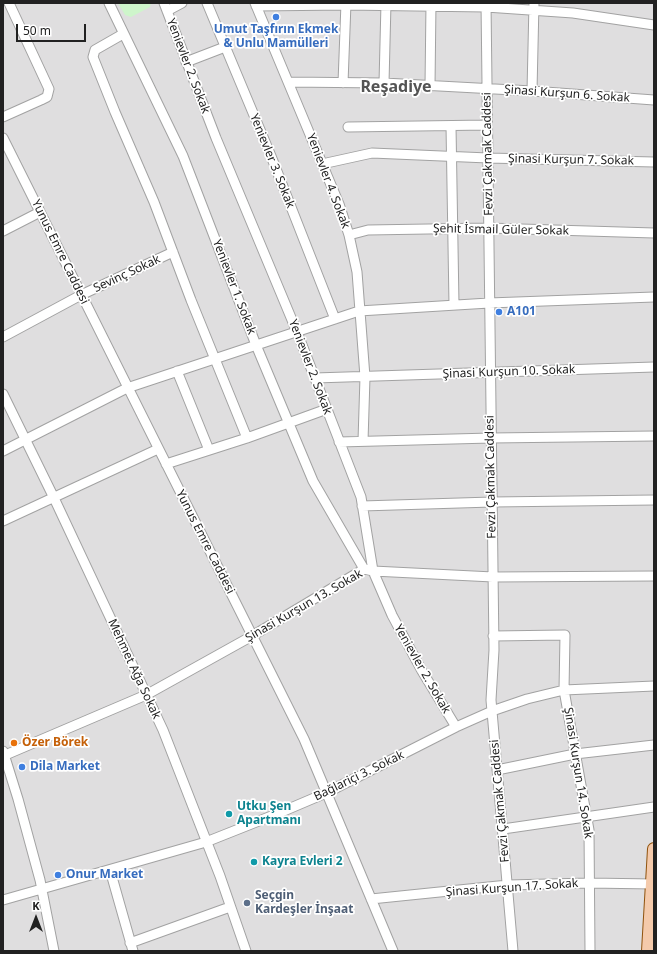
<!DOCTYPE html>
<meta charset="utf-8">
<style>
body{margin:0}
#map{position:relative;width:657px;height:954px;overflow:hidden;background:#f1ede9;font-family:"Noto Sans",sans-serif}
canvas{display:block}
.frame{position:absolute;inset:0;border:4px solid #212121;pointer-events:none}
.north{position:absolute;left:16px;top:898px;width:40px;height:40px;-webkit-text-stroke:3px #fff;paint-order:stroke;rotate:0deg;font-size:11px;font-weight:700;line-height:16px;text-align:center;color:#212121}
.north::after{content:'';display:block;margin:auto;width:14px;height:18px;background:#212121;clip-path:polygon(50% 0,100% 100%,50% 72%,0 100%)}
.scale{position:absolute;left:16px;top:24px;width:70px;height:18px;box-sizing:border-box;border:2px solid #212121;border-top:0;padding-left:5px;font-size:12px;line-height:14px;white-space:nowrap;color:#212121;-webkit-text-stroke:3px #fff;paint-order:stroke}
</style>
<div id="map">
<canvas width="657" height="954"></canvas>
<div class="frame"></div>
<div class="north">K</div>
<div class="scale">50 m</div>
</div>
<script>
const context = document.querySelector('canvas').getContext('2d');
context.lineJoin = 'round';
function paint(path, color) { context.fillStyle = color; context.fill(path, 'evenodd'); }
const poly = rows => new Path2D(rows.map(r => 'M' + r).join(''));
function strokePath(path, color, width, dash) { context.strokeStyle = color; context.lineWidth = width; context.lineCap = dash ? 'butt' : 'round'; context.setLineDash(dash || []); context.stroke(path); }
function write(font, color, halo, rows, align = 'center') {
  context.font = font + ' "Noto Sans",sans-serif'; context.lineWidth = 3.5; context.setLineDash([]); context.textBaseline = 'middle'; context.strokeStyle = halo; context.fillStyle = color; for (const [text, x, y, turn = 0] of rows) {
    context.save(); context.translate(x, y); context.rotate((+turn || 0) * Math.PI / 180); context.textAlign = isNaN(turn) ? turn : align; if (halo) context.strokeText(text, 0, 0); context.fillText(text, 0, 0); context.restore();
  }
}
const residential = poly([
 [3,3,654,3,654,951,3,951]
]);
const park = poly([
 [118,3,151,3,150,7,131,17,125,15]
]);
const minor = poly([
 [109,3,183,156,256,345,313,481,364,569],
 [164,3,216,138,297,332,361,497,373,571,392,615,422,671,456,727],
 [207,3,271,156,335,319],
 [255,3,339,204,349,235,357,272,365,377,363,441],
 [486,3,494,650,491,700,513,951],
 [256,6,346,5,486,7,573,13,654,25],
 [167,11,182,3],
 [123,34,95,50,93,57,115,112,154,202,191,300,247,438],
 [186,62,225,47],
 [288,82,384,83,532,91,654,100],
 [343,83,346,3],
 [384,83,386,3],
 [430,86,431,3],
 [532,91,534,3],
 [3,117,41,100,47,97,49,89,9,3],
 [451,126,454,305],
 [348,127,487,125],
 [3,138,304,739,393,951],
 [322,164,372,153,488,158,654,162],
 [3,231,40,212],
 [349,235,368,230,488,228,654,233],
 [3,337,81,295,173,252],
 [177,371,209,450],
 [315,378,654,367],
 [3,394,54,498,163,730,220,876,246,951],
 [339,442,491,438,654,436],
 [3,451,127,388,359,311,489,303,654,297],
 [166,464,247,438,327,409],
 [362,506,492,502,654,500],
 [3,521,158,449],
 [493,636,565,635,564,690,589,830,590,951],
 [3,751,18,799,40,880,54,951],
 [3,756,146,695,252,636,364,569,373,571,493,577,654,576],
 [497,770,575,754,654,745],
 [503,829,654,807],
 [110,870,133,951],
 [371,899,508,885,589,883,654,884],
 [3,900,206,842,279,813,326,793,456,727,492,711,527,699,564,690,654,686],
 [130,943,230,907]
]);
const major = poly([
 [648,951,654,849]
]);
const markers = [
 [276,17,4,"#3f7fe0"],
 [499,312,4,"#3f7fe0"],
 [14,743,4,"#e8710a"],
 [22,767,4,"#3f7fe0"],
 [229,814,4,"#0f9aa8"],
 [254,862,4,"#0f9aa8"],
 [58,875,4,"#3f7fe0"],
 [247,903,4,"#5c6f8a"]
];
const shopNames = [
 ["Umut Taşfırın Ekmek",276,30,"center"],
 ["& Unlu Mamülleri",276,44,"center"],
 ["A101",507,312],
 ["Dila Market",30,767],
 ["Onur Market",66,875]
];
const streetNames = [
 ["Yenievler 2. Sokak",188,66,69],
 ["Şinasi Kurşun 6. Sokak",567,94,4],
 ["Fevzi Çakmak Caddesi",488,154,-91],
 ["Şinasi Kurşun 7. Sokak",571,160,1],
 ["Yenievler 3. Sokak",272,161,68],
 ["Yenievler 4. Sokak",328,181,69],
 ["Şehit İsmail Güler Sokak",501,230,1],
 ["Yunus Emre Caddesi",60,252,64],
 ["Sevinç Sokak",127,274,-25],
 ["Yenievler 1. Sokak",234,287,69],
 ["Yenievler 2. Sokak",310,367,69],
 ["Şinasi Kurşun 10. Sokak",509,372,-2],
 ["Fevzi Çakmak Caddesi",491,477,-91],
 ["Yunus Emre Caddesi",205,542,63],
 ["Şinasi Kurşun 13. Sokak",304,606,-30],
 ["Mehmet Ağa Sokak",134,669,65],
 ["Yenievler 2. Sokak",422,669,60],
 ["Şinasi Kurşun 14. Sokak",578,773,81],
 ["Bağlariçi 3. Sokak",359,776,-26],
 ["Fevzi Çakmak Caddesi",500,801,-95],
 ["Şinasi Kurşun 17. Sokak",512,888,-4]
];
const foodNames = [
 ["Özer Börek",22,743]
];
const cultureNames = [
 ["Utku Şen",237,807],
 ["Apartmanı",237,821],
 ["Kayra Evleri 2",262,862]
];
const serviceNames = [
 ["Seçgin",255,896],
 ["Kardeşler İnşaat",255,910]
];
const districtNames = [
 ["Reşadiye",396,87]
];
paint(residential, '#dfdedf');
paint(park, '#cef5cb');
strokePath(minor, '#a2a2a2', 11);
strokePath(major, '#90530e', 14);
strokePath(minor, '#fff', 9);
strokePath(major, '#f4caab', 12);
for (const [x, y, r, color] of markers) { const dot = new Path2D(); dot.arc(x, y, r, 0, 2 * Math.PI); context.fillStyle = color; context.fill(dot); strokePath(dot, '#fff', 1.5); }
write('bold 12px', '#366cbe', '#fff', shopNames, 'left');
write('12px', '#212121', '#fff', streetNames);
write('bold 12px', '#c56008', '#fff', foodNames, 'left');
write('bold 12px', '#0d838f', '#fff', cultureNames, 'left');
write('bold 12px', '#4e5e75', '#fff', serviceNames, 'left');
write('bold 16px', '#545454', '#fff', districtNames);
</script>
